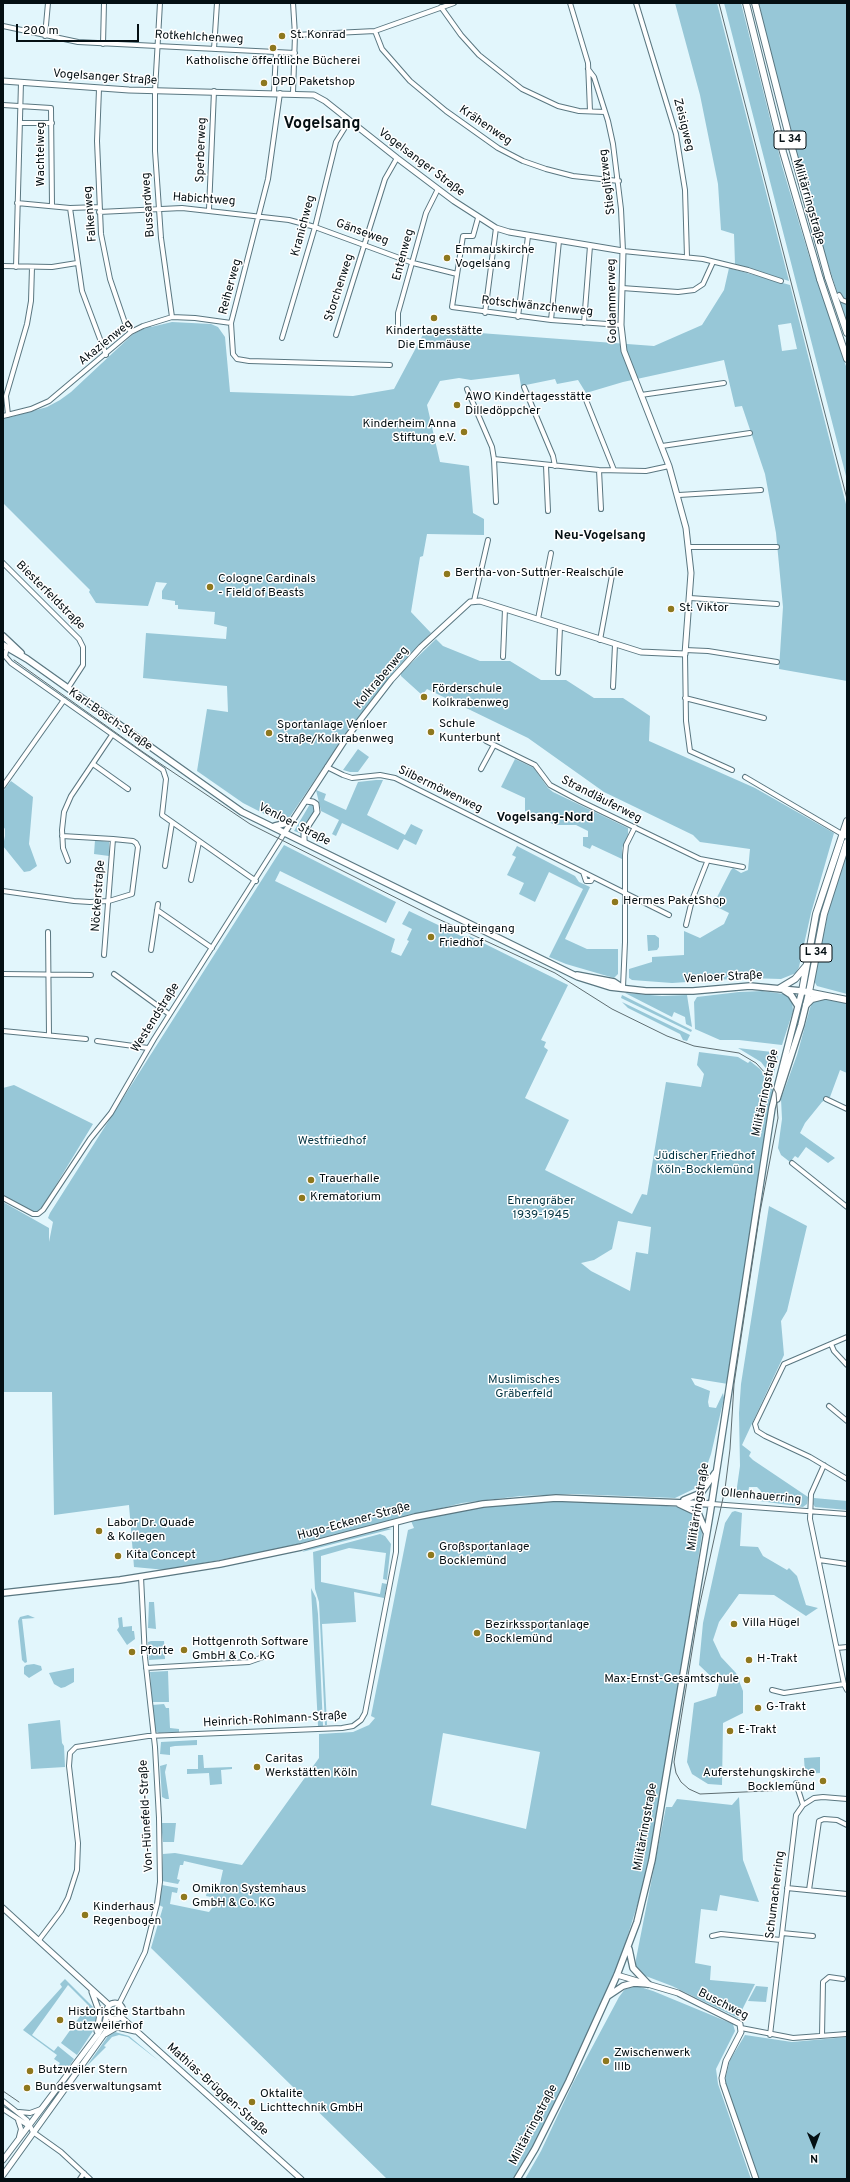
<!DOCTYPE html>
<meta charset="utf-8">
<style>
body{margin:0}
#map{position:relative;width:850px;height:2182px;overflow:hidden;background:#e2f6fc;font-family:Overpass,sans-serif}
canvas{display:block}
.frame{position:absolute;inset:0;border:4px solid #040f13;pointer-events:none}
.north{position:absolute;left:794px;top:2126px;width:40px;height:40px;-webkit-text-stroke:3px #fff;paint-order:stroke;rotate:179deg;font-size:11px;font-weight:700;line-height:16px;text-align:center;color:#040f13}
.north::after{content:'';display:block;margin:auto;width:14px;height:18px;background:#040f13;clip-path:polygon(50% 0,100% 100%,50% 72%,0 100%)}
.scale{position:absolute;left:16px;top:24px;width:123px;height:18px;box-sizing:border-box;border:2px solid #040f13;border-top:0;padding-left:5px;font-size:12px;line-height:14px;white-space:nowrap;color:#040f13;-webkit-text-stroke:3px #fff;paint-order:stroke}
</style>
<div id="map">
<canvas width="850" height="2182"></canvas>
<div class="frame"></div>
<div class="north">N</div>
<div class="scale">200 m</div>
</div>
<script>
const context = document.querySelector('canvas').getContext('2d');
context.lineJoin = 'round';
function paint(path, color) { context.fillStyle = color; context.fill(path, 'evenodd'); }
const poly = rows => new Path2D(rows.map(r => 'M' + r).join(''));
function strokePath(path, color, width, dash) { context.strokeStyle = color; context.lineWidth = width; context.lineCap = dash ? 'butt' : 'round'; context.setLineDash(dash || []); context.stroke(path); }
function write(font, color, halo, rows, align = 'center') {
  context.font = font + ' Overpass,sans-serif'; context.lineWidth = 3; context.setLineDash([]); context.textBaseline = 'middle'; context.strokeStyle = halo; context.fillStyle = color; for (const [text, x, y, turn = 0] of rows) {
    context.save(); context.translate(x, y); context.rotate((+turn || 0) * Math.PI / 180); context.textAlign = isNaN(turn) ? turn : align; if (halo) context.strokeText(text, 0, 0); context.fillText(text, 0, 0); context.restore();
  }
}
const green = poly([
 [675,3,717,3,789,281,735,264,734,234,721,230,718,184,700,95],
 [724,3,741,3,782,166,809,256,847,369,847,480],
 [758,3,847,3,847,323,804,189],
 [729,268,790,285,847,508,847,681,779,669,783,607,776,533,765,474,742,406,735,407,724,360,623,382,586,393,578,380,557,384,555,379,521,386,519,374,471,380,459,378,440,381,427,405,440,462,469,466,473,513,484,519,484,535,427,534,423,556,420,557,411,612,431,633,395,670,343,738,287,821,282,823,243,803,197,771,207,709,228,712,227,686,143,678,146,633,226,639,227,627,214,624,215,612,178,609,178,605,175,605,175,601,162,599,162,591,167,583,156,582,148,606,96,603,89,592,90,590,3,503,3,419,47,407,60,400,71,392,132,335,150,325,151,327,172,322,211,324,218,327,225,337,230,392,353,396,394,389,426,329,654,346,702,325,724,290],
 [791,323,797,349,782,351,778,325],
 [436,639,443,646,480,661,510,661,541,680,566,680,594,698,623,698,650,716,649,741,755,788,834,833,811,913,799,967,796,973,781,979,747,978,672,983,632,980,629,978,629,969,652,962,652,957,684,955,684,931,700,938,724,924,729,913,713,905,731,870,733,868,741,873,748,870,750,849,700,842,693,835,604,792,528,738,427,689,422,695,401,676,401,673],
 [358,749,369,757,358,772,350,772,343,770],
 [515,759,534,768,548,788,553,792,628,828,628,835,622,848,622,859,592,845,590,849,583,846,583,837,588,837,588,831,576,825,555,825,525,811,525,798,501,787],
 [376,780,383,780,367,815,405,835,411,824,423,830,416,845,404,839,398,850,342,823,336,836,332,834,339,820,321,811,316,790,326,794,324,800,346,810,358,782],
 [11,781,33,797,29,844,37,866,30,871,24,872,3,846,5,836,5,829,3,826,3,791],
 [310,804,314,805,315,812,304,828,302,834,297,832,294,831],
 [95,840,109,842,109,856,94,854],
 [284,845,396,902,386,923,280,871,275,881,395,939,391,952,401,956,409,941,407,940,412,929,402,924,409,911,461,936,469,936,568,985,541,1040,546,1042,544,1047,548,1050,525,1098,569,1120,545,1170,632,1214,642,1194,647,1195,666,1082,701,1087,704,1074,697,1065,699,1052,738,1057,748,1063,750,1061,760,1069,769,1081,774,1093,754,1200,749,1254,728,1384,691,1378,695,1385,710,1391,708,1402,709,1407,716,1408,723,1393,724,1398,711,1454,700,1486,675,1498,572,1494,521,1496,462,1503,278,1549,166,1570,134,1567,129,1505,54,1515,52,1392,3,1392,3,1202,49,1228,49,1242,53,1222,48,1218,50,1213],
 [618,1221,651,1227,648,1254,636,1252,630,1291,591,1271,581,1263,594,1260,612,1249],
 [517,846,575,876,579,882,590,887,565,939,587,949,618,949,618,974,614,978,566,964,549,957,583,889,549,872,535,902,519,894,524,883,507,875,516,857,512,855],
 [847,851,847,994,817,986,814,981,828,913],
 [647,935,655,935,659,938,659,947,657,950,648,951],
 [762,991,784,994,792,999,793,1011,782,1045,739,1040,720,1040,695,1029,694,1002,697,997,739,992],
 [625,993,662,996,687,995,692,1027,686,1024,685,1017,674,1012,672,1017],
 [622,995,692,1030,691,1032,621,998],
 [816,1000,830,1000,847,1003,847,1073,840,1070,830,1097,822,1102,805,1123,800,1133,835,1158,828,1163,806,1147,798,1158,795,1156,790,1162,781,1155,778,1148,782,1119,781,1099,797,1055,810,1008,812,1003],
 [622,1002,690,1035,687,1041,683,1040,680,1034,628,1008],
 [738,1048,772,1052,775,1056,778,1056,773,1078,761,1062],
 [14,1085,93,1124,42,1208,37,1212,32,1212,3,1196,3,1088],
 [769,1206,807,1226,787,1311,781,1321,784,1355,742,1445,751,1452,749,1456,753,1460,808,1497,807,1504,803,1507,760,1501,761,1491,757,1487,749,1487,747,1500,738,1498,736,1494,740,1466,739,1413,741,1384],
 [814,1498,847,1501,847,1510,815,1507,813,1504],
 [556,1501,598,1501,680,1507,694,1513,701,1523,702,1534,680,1680,653,1840,641,1893,622,1954,598,2012,534,2147,513,2179,387,2179,151,1948,163,1907,159,1905,162,1885,178,1888,177,1893,172,1892,170,1904,209,1912,215,1904,210,1902,211,1897,206,1896,208,1886,219,1888,223,1870,184,1861,183,1865,180,1865,177,1879,180,1880,178,1884,162,1881,163,1854,175,1853,242,1865,319,1758,319,1734,353,1732,369,1725,375,1718,371,1716,408,1530,414,1528,411,1521,486,1506],
 [443,1733,540,1752,526,1829,431,1805],
 [735,1511,742,1513,740,1546,758,1547,763,1556,787,1570,789,1568,797,1576,806,1605,818,1608,806,1616,774,1595,739,1594,719,1622,713,1640,721,1657,736,1673,743,1691,743,1713,723,1723,722,1785,708,1784,692,1774,687,1762,694,1703,716,1696,719,1684,699,1665,703,1623,725,1523,732,1512],
 [386,1528,392,1529,302,1552,308,1548],
 [380,1534,385,1536,391,1544,387,1580,383,1579,386,1553,349,1548,321,1556,321,1582,380,1594,382,1583,387,1584,384,1598,354,1592,356,1622,322,1624,327,1725,325,1725,319,1602,315,1589,313,1552],
 [311,1588,316,1598,318,1614,323,1726,318,1726],
 [149,1602,154,1602,156,1629,148,1628],
 [28,1615,35,1618,22,1619,27,1662,25,1663,22,1660,18,1621,20,1617],
 [122,1617,123,1627,132,1626,132,1631,134,1631,135,1639,127,1645,117,1630,119,1627,118,1618],
 [151,1641,164,1641,165,1659,149,1660,148,1642],
 [34,1664,41,1666,42,1670,29,1678,24,1674,24,1667,26,1665],
 [74,1668,74,1682,65,1687,61,1688,54,1684,49,1673],
 [168,1671,169,1702,152,1702,150,1672],
 [164,1704,166,1708,169,1708,170,1728,179,1729,179,1732,159,1733,155,1731,152,1705],
 [60,1720,62,1743,64,1746,65,1767,31,1769,28,1724],
 [197,1740,197,1745,175,1746,170,1747,170,1755,160,1754,161,1742],
 [198,1755,203,1755,204,1768,232,1767,232,1769,221,1770,222,1784,210,1785,209,1773,187,1774,187,1769,198,1769],
 [820,1757,820,1773,805,1774,804,1758],
 [167,1764,165,1772,169,1799,166,1799,162,1797,160,1766],
 [739,1797,743,1860,759,1902,720,1895,717,1911,701,1909,695,1963,711,1966,710,1980,755,1984,738,2018,672,1986,643,1975,636,1967,636,1959,666,1807,672,1807,677,1799,732,1805],
 [161,1823,176,1823,174,1842,163,1842],
 [65,1979,96,2010,96,2023,93,2031,77,2055,61,2043,88,2005,68,1985,32,2035,54,2051,58,2046,74,2059,65,2072,57,2067,60,2063,54,2059,57,2055,23,2030,62,1987,60,1984],
 [637,1986,653,1991,733,2024,735,2031,716,2069,718,2084,751,2179,525,2179,541,2151,573,2083,619,1997,625,1989],
 [756,1986,768,1987,766,2002,748,2001],
 [115,2032,129,2036,159,2061,128,2037,119,2035,112,2037,104,2046,106,2047,86,2067,108,2036],
 [745,2035,792,2042,847,2037,847,2179,758,2179,731,2105,725,2080,730,2060]
]);
const minor = poly([
 [160,3,155,91,155,151,161,238,172,317],
 [293,3,295,35,293,93],
 [570,3,588,63,590,111],
 [636,3,676,134,685,190,687,257],
 [441,7,461,35,479,55,522,89,558,106,579,111,605,112],
 [3,26,78,42,295,53],
 [375,31,382,49,410,81,446,111,498,148,523,161,546,169,573,176,619,181],
 [295,35,375,31,454,3],
 [45,36,48,3],
 [103,44,104,3],
 [214,49,217,3],
 [588,69,594,77,608,121,613,144,621,209,623,251,703,259,748,270,781,281],
 [99,89,97,141,101,234,110,279,126,326,131,332],
 [274,92,276,52],
 [280,93,268,179,231,323,233,354,237,359,249,361,390,365],
 [3,105,51,108,52,206],
 [20,123,52,123],
 [17,203,70,208,99,207],
 [70,208,82,291,106,355],
 [209,209,214,91],
 [99,212,182,208,289,220,315,227,413,263,457,274],
 [478,218,473,236,463,236,452,307,551,320,621,325],
 [3,266,52,267,77,263],
 [16,267,21,82],
 [622,288,678,292,694,290,703,284,713,262],
 [839,295,842,300,847,302],
 [485,313,496,228],
 [518,317,528,236],
 [551,320,559,241],
 [584,323,590,246],
 [398,329,398,313,426,213,438,189],
 [336,335,385,179,397,158],
 [282,338,315,227,336,142,349,121],
 [524,387,553,456,555,466],
 [467,389,492,447,494,459,599,470,646,471,669,466],
 [641,395,724,383],
 [586,400,614,470],
 [8,415,6,396,27,324,31,301,32,267],
 [3,416,31,409,49,401,131,332,143,326,172,317,195,318,231,323],
 [662,446,750,433],
 [494,459,496,502],
 [546,466,548,511],
 [599,470,601,509],
 [679,495,761,490],
 [688,547,777,547],
 [3,563,79,639,83,647,83,665,68,688],
 [690,598,777,604],
 [474,601,488,540],
 [538,619,551,553],
 [600,640,613,570],
 [7,647,5,656,11,663,163,770,166,779,162,815,256,881],
 [685,650,708,651,777,662],
 [685,654,686,721,690,751,732,770],
 [503,657,505,609],
 [558,673,560,627],
 [613,687,615,645],
 [685,698,764,718],
 [486,741,535,765,550,785,580,801,700,859,743,867],
 [93,764,128,789],
 [327,767,343,775,352,778,380,775,395,778,669,915],
 [481,769,494,745],
 [745,777,847,837],
 [3,786,64,700],
 [68,861,63,848,62,830,64,812,71,796,112,735],
 [165,866,172,823],
 [583,872,586,881,591,881,593,877],
 [191,880,199,842],
 [3,891,74,901,90,902,109,901,132,894,138,847,136,843,133,841,113,839,62,836],
 [157,910,212,948],
 [686,925,692,900,707,862],
 [48,932,49,1035],
 [151,950,158,904],
 [104,955,113,839],
 [3,974,91,975],
 [114,974,169,1014],
 [623,987,625,942,625,855,626,845,635,827],
 [3,1031,86,1039],
 [97,1041,148,1048],
 [826,1099,847,1109],
 [792,1163,847,1207],
 [3,1198,33,1214,38,1214,43,1210,90,1139,111,1113,154,1039,285,832],
 [847,1337,784,1364,755,1424,757,1431,765,1436,810,1457,847,1479],
 [831,1344,834,1351,847,1365],
 [829,1406,847,1421],
 [824,1465,811,1494,810,1519,844,1684,847,1690],
 [712,1504,847,1514],
 [819,1560,847,1564],
 [837,1648,847,1647],
 [146,1668,249,1662,266,1656],
 [772,1690,784,1693,844,1684],
 [796,1783,803,1805],
 [787,1888,847,1894],
 [809,1890,819,1821,824,1819,837,1820,847,1825],
 [782,1933,813,1936],
 [712,1936,721,1934,781,1940],
 [39,1940,61,1911,68,1898,77,1870,78,1843,69,1766,70,1753,76,1747,148,1736,342,1728,353,1726,361,1720,365,1713,396,1552,396,1522],
 [119,2004,145,1952,157,1904,160,1882,159,1818,155,1747,145,1657,141,1577],
 [741,2028,793,2038,847,2034],
 [770,2035,796,1815,803,1805,814,1798,823,1797,847,1799],
 [822,2036,823,1982,829,1977,843,1979],
 [3,2101,27,2120,33,2132,61,2152,90,2179],
 [3,2109,29,2126],
 [19,2112,30,2113,41,2109],
 [18,2120,21,2129,19,2137],
 [80,2179,84,2173]
]);
const tertiary = poly([
 [3,81,129,90,314,95,325,101,397,158,454,201,496,228,509,232,623,251,621,325,624,351,669,466,686,528,691,573,685,654,641,652,480,601,470,602,421,647,391,680,347,737,285,832],
 [304,842,304,832,317,812,316,804,313,802,306,801],
 [3,1908,109,2005],
 [617,1975,678,1993,740,2024,741,2032,726,2061,722,2078,723,2084,756,2179],
 [92,1992,100,2014,97,2031],
 '107 2011a8 8 0 1 1 16 0a8 8 0 1 1-16 0Z',
 [121,2017,301,2179],
 [105,2034,117,2027,135,2031],
 [3,2160,98,2034,105,2023,107,2014],
 [3,2175,115,2019]
]);
const secondary = poly([
 [3,636,21,653],
 [3,645,27,659,242,812,578,977,610,987,646,991,693,991,750,986,802,991,772,1108,710,1514,652,1860,637,1922,617,1975,569,2081,535,2149,517,2179],
 [275,826,291,822],
 [577,975,614,982,620,986],
 [782,989,791,995,798,1006],
 [777,1099,801,1025,809,992],
 [684,1500,701,1493,715,1473],
 [679,1504,698,1513,706,1532],
 [3,1593,120,1580,220,1564,301,1547,415,1517,483,1504,556,1498,712,1504],
 [629,1949,633,1968,648,1984],
 [608,1996,623,1986,634,1983,648,1984]
]);
const primary = poly([
 [828,277,847,333],
 [820,279,847,359],
 [847,821,816,914,802,991,847,1000],
 [780,988,795,979,806,966],
 [809,992,824,914,847,842],
 [806,1005,812,999,824,996]
]);
const trunk = poly([
 [746,3,783,152,820,279],
 [755,3,792,148,828,277]
]);
const tram = poly([
 [14,660,143,752,250,824,434,917,555,973,612,1009,667,1036,694,1046,739,1053,756,1063,767,1075,776,1093,778,1118,760,1212,734,1384,730,1449,725,1489,699,1608,674,1762,676,1773,681,1782,689,1789,700,1794,788,1790],
 [3,2091,19,2102]
]);
const rail = poly([
 [719,3,847,499]
]);
const markers = [
 [282,36,4,"#8e781e"],
 [273,48,4,"#8e781e"],
 [264,83,4,"#8e781e"],
 [447,258,4,"#8e781e"],
 [434,318,4,"#8e781e"],
 [457,405,4,"#8e781e"],
 [464,432,4,"#8e781e"],
 [447,574,4,"#8e781e"],
 [210,587,4,"#8e781e"],
 [671,609,4,"#8e781e"],
 [424,697,4,"#8e781e"],
 [431,732,4,"#8e781e"],
 [269,733,4,"#8e781e"],
 [615,902,4,"#8e781e"],
 [431,937,4,"#8e781e"],
 [311,1180,4,"#8e781e"],
 [302,1198,4,"#8e781e"],
 [99,1531,4,"#8e781e"],
 [431,1555,4,"#8e781e"],
 [118,1556,4,"#8e781e"],
 [734,1624,4,"#8e781e"],
 [477,1633,4,"#8e781e"],
 [184,1650,4,"#8e781e"],
 [132,1652,4,"#8e781e"],
 [749,1660,4,"#8e781e"],
 [747,1680,4,"#8e781e"],
 [758,1708,4,"#8e781e"],
 [730,1731,4,"#8e781e"],
 [257,1767,4,"#8e781e"],
 [823,1781,4,"#8e781e"],
 [184,1897,4,"#8e781e"],
 [85,1915,4,"#8e781e"],
 [60,2020,4,"#8e781e"],
 [606,2061,4,"#8e781e"],
 [30,2071,4,"#8e781e"],
 [27,2088,4,"#8e781e"],
 [252,2102,4,"#8e781e"]
];
const shields = [
 [790,140,32],
 [816,953,32]
];
const shieldNames = [
 ["L 34",790,140],
 ["L 34",816,953]
];
const poiNames = [
 ["St. Konrad",290,36],
 ["Katholische öffentliche Bücherei",273,62,"center"],
 ["DPD Paketshop",272,83],
 ["Emmauskirche",455,251],
 ["Vogelsang",455,265],
 ["Kindertagesstätte",434,332,"center"],
 ["Die Emmäuse",434,346,"center"],
 ["AWO Kindertagesstätte",465,398],
 ["Dilledöppcher",465,412],
 ["Kinderheim Anna",456,425,"right"],
 ["Stiftung e.V.",456,439,"right"],
 ["Bertha-von-Suttner-Realschule",455,574],
 ["Cologne Cardinals",218,580],
 ["- Field of Beasts",218,594],
 ["St. Viktor",679,609],
 ["Förderschule",432,690],
 ["Kolkrabenweg",432,704],
 ["Schule",439,725],
 ["Kunterbunt",439,739],
 ["Sportanlage Venloer",277,726],
 ["Straße/Kolkrabenweg",277,740],
 ["Hermes PaketShop",623,902],
 ["Haupteingang",439,930],
 ["Friedhof",439,944],
 ["Trauerhalle",319,1180],
 ["Krematorium",310,1198],
 ["Labor Dr. Quade",107,1524],
 ["& Kollegen",107,1538],
 ["Großsportanlage",439,1548],
 ["Bocklemünd",439,1562],
 ["Kita Concept",126,1556],
 ["Villa Hügel",742,1624],
 ["Bezirkssportanlage",485,1626],
 ["Bocklemünd",485,1640],
 ["Hottgenroth Software",192,1643],
 ["GmbH & Co. KG",192,1657],
 ["Pforte",140,1652],
 ["H-Trakt",757,1660],
 ["Max-Ernst-Gesamtschule",739,1680,"right"],
 ["G-Trakt",766,1708],
 ["E-Trakt",738,1731],
 ["Caritas",265,1760],
 ["Werkstätten Köln",265,1774],
 ["Auferstehungskirche",815,1774,"right"],
 ["Bocklemünd",815,1788,"right"],
 ["Omikron Systemhaus",192,1890],
 ["GmbH & Co. KG",192,1904],
 ["Kinderhaus",93,1908],
 ["Regenbogen",93,1922],
 ["Historische Startbahn",68,2013],
 ["Butzweilerhof",68,2027],
 ["Zwischenwerk",614,2054],
 ["IIIb",614,2068],
 ["Butzweiler Stern",38,2071],
 ["Bundesverwaltungsamt",35,2088],
 ["Oktalite",260,2095],
 ["Lichttechnik GmbH",260,2109]
];
const streetNames = [
 ["Rotkehlchenweg",199,38,3],
 ["Vogelsanger Straße",105,78,4],
 ["Zeisigweg",683,125,76],
 ["Krähenweg",485,126,34],
 ["Sperberweg",202,150,-88],
 ["Wachtelweg",42,154,-90],
 ["Vogelsanger Straße",421,163,37],
 ["Stieglitzweg",608,182,-97],
 ["Habichtweg",204,200,4],
 ["Militärringstraße",808,202,74],
 ["Bussardweg",149,205,-94],
 ["Falkenweg",91,214,-95],
 ["Kranichweg",304,226,-75],
 ["Gänseweg",362,233,20],
 ["Entenweg",404,255,-75],
 ["Reiherweg",231,287,-75],
 ["Storchenweg",340,288,-72],
 ["Goldammerweg",613,301,-91],
 ["Rotschwänzchenweg",537,307,6],
 ["Akazienweg",106,343,-39],
 ["Biesterfeldstraße",50,596,45],
 ["Kolkrabenweg",382,678,-50],
 ["Karl-Bosch-Straße",110,720,35],
 ["Silbermöwenweg",440,790,26],
 ["Strandläuferweg",601,800,27],
 ["Venloer Straße",294,825,27],
 ["Nöckerstraße",99,896,-86],
 ["Venloer Straße",723,978,-3],
 ["Westendstraße",156,1018,-58],
 ["Militärringstraße",766,1093,-78],
 ["Ollenhauerring",761,1497,5],
 ["Militärringstraße",699,1507,-81],
 ["Hugo-Eckener-Straße",354,1522,-15],
 ["Heinrich-Rohlmann-Straße",275,1720,-3],
 ["Von-Hünefeld-Straße",147,1816,-93],
 ["Militärringstraße",646,1827,-80],
 ["Schumacherring",776,1895,-83],
 ["Buschweg",723,2005,27],
 ["Mathias-Brüggen-Straße",217,2090,42],
 ["Militärringstraße",534,2125,-62]
];
const parkNames = [
 ["Westfriedhof",332,1142],
 ["Jüdischer Friedhof",705,1157],
 ["Köln-Bocklemünd",705,1171],
 ["Ehrengräber",541,1202],
 ["1939-1945",541,1216],
 ["Muslimisches",524,1381],
 ["Gräberfeld",524,1395]
];
const neighbourhoodNames = [
 ["Neu-Vogelsang",600,536],
 ["Vogelsang-Nord",545,818]
];
const districtNames = [
 ["Vogelsang",322,125]
];
paint(green, '#97c7d7');
strokePath(minor, '#5a7781', 6);
strokePath(tertiary, '#5a7781', 7);
strokePath(secondary, '#5a7781', 8);
strokePath(primary, '#5a7781', 8);
strokePath(trunk, '#5a7781', 8);
strokePath(minor, '#fff', 4);
strokePath(tertiary, '#fff', 5);
strokePath(secondary, '#fff', 5.5);
strokePath(primary, '#fff', 6);
strokePath(trunk, '#fff', 6);
strokePath(tram, '#5e6d71', 1);
strokePath(rail, '#5e6d71', 1);
for (const [x, y, r, color] of markers) { const dot = new Path2D(); dot.arc(x, y, r, 0, 2 * Math.PI); context.fillStyle = color; context.fill(dot); strokePath(dot, '#fff', 1.5); }
for (const [x, y, w] of shields) { const box = new Path2D(); box.roundRect(x - w / 2, y - 9, w, 18, 3); context.fillStyle = '#fff'; context.fill(box); strokePath(box, '#040f13', 1); }
write('bold 11px', '#040f13', null, shieldNames);
write('12px', '#040f13', '#fff', poiNames, 'left');
write('12px', '#040f13', '#fff', streetNames);
write('12px', '#033543', '#fff', parkNames);
write('bold 13px', '#040f13', '#fff', neighbourhoodNames);
write('bold 16px', '#040f13', '#fff', districtNames);
</script>
